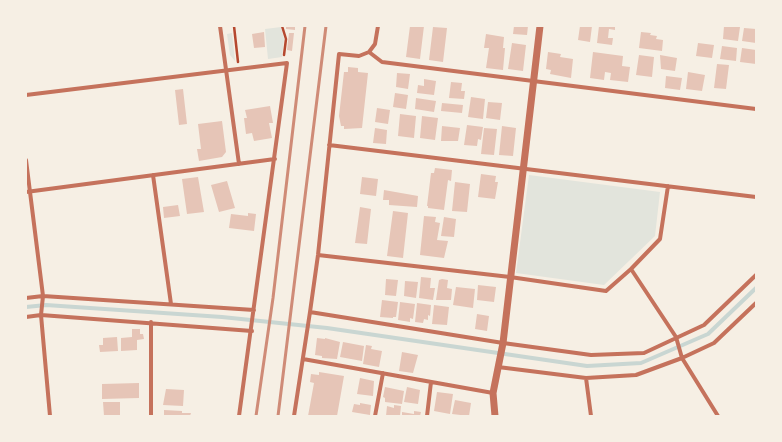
<!DOCTYPE html>
<style>
body{margin:0}
#map{position:relative;width:782px;height:442px;overflow:hidden;background:#f6efe4;font-family:Roboto,sans-serif}
canvas{display:block}
.frame{position:absolute;inset:0;border:27px solid #f6efe4;pointer-events:none}
</style>
<div id="map">
<canvas width="782" height="442"></canvas>
<div class="frame"></div>
</div>
<script>
const context = document.querySelector('canvas').getContext('2d');
context.lineJoin = 'round';
function paint(path, color) { context.fillStyle = color; context.fill(path, 'evenodd'); }
const poly = rows => new Path2D(rows.map(r => 'M' + r).join(''));
function strokePath(path, color, width, dash) { context.strokeStyle = color; context.lineWidth = width; context.lineCap = dash ? 'butt' : 'round'; context.setLineDash(dash || []); context.stroke(path); }
const green = poly([
 [281,27,284,39,282,57,268,59,265,29],
 [232,33,235,61,230,55,227,34],
 [529,175,660,192,655,236,604,285,516,273]
]);
const stream = poly([
 [26,307,46,305,222,317,327,328,587,366,641,363,708,334,756,288]
]);
const building = poly([
 [286,26,295,26,295,30,286,29],
 [410,26,424,26,420,59,406,57],
 [514,26,528,26,527,35,513,34],
 [580,26,592,26,590,42,578,40],
 [599,26,615,26,615,30,609,29,608,38,613,38,612,45,597,43],
 [724,26,740,27,738,41,723,39],
 [433,27,447,28,443,62,429,60],
 [744,28,756,29,756,43,742,41],
 [264,32,265,47,254,48,252,34],
 [641,32,651,33,650,35,657,36,656,39,663,40,662,51,639,48],
 [289,33,294,33,292,51,287,50],
 [486,34,504,37,503,48,505,48,503,70,486,68,489,48,484,48],
 [512,43,526,45,523,71,508,69],
 [698,43,714,45,712,58,696,56],
 [722,46,737,48,736,61,720,59],
 [742,48,756,50,756,64,740,62],
 [548,52,561,54,560,57,573,59,571,78,550,74,551,70,546,69],
 [593,52,623,56,622,66,630,67,628,82,610,80,611,73,605,72,604,80,590,78],
 [639,55,654,57,652,77,636,75],
 [660,55,677,58,675,71,661,69],
 [717,64,729,65,726,89,714,88],
 [348,67,358,68,358,72,368,73,362,128,344,129,344,126,341,126,339,116,344,72,348,72],
 [688,72,705,75,702,91,686,89],
 [397,73,410,74,408,89,396,87],
 [666,76,682,78,680,90,665,88],
 [424,79,436,81,434,95,417,93,418,85,424,86],
 [451,82,462,83,461,91,465,91,464,99,449,98],
 [183,89,187,124,179,125,175,90],
 [395,93,408,95,406,109,393,107],
 [471,97,485,99,483,119,468,117],
 [416,98,436,101,434,112,415,109],
 [488,102,502,103,500,120,486,118],
 [442,103,463,105,462,113,441,111],
 [270,106,273,123,269,123,272,138,254,141,252,133,246,134,244,118,247,118,245,110],
 [377,108,390,110,388,124,375,122],
 [400,114,416,116,414,138,398,136],
 [422,116,438,118,435,140,420,138],
 [222,121,226,152,222,157,199,161,197,149,201,149,198,124],
 [467,125,483,127,481,140,478,139,477,146,464,145],
 [442,126,460,128,458,141,441,141],
 [502,126,516,128,513,156,499,155],
 [375,128,387,130,386,144,373,143],
 [484,128,497,129,494,155,481,154],
 [435,168,452,170,451,181,448,180,444,210,428,208,428,206,427,206,431,173,434,173],
 [481,174,496,176,495,182,498,182,495,199,478,197],
 [198,177,204,212,187,214,182,179],
 [362,177,378,179,376,196,360,194],
 [227,181,235,208,219,212,211,185],
 [455,182,470,184,467,212,452,211],
 [384,190,418,196,417,207,389,205,389,200,383,200],
 [178,205,180,216,164,218,163,207],
 [360,207,371,209,367,244,355,243],
 [393,211,408,213,403,258,387,256],
 [248,213,256,214,254,231,229,228,231,214,248,216],
 [424,216,436,217,435,222,440,223,437,240,448,241,444,258,420,255],
 [444,217,456,219,454,237,441,236],
 [421,277,431,278,430,288,435,288,433,300,419,298],
 [386,279,398,280,396,296,385,295],
 [442,279,448,280,447,288,452,289,451,300,436,300,439,280],
 [405,281,418,282,416,298,404,296],
 [478,285,496,287,494,302,477,300],
 [456,287,475,289,473,308,453,305],
 [382,300,398,302,396,317,393,317,393,318,380,317],
 [400,302,415,304,413,319,410,318,410,322,398,320],
 [417,303,431,305,430,316,428,315,428,320,424,319,423,323,415,322],
 [434,305,449,307,447,325,432,324],
 [477,314,489,316,487,331,475,329],
 [132,329,140,329,140,334,143,334,144,339,137,340,137,350,121,351,121,338,132,337],
 [117,337,118,351,100,352,99,345,103,345,103,338],
 [317,338,325,339,325,338,340,342,337,359,322,358,322,356,315,355],
 [343,342,364,346,362,361,340,357],
 [366,345,372,346,371,349,382,351,379,367,363,364],
 [402,352,418,355,413,373,399,371],
 [319,372,344,376,337,416,308,416,314,383,310,382,311,374,319,375],
 [360,378,374,381,373,396,357,394],
 [139,383,139,398,102,399,102,384],
 [385,387,404,391,402,404,385,402,385,398,383,397],
 [407,387,420,390,418,404,404,402],
 [166,389,184,390,183,406,163,405],
 [437,392,453,394,450,414,434,411],
 [455,400,471,403,469,416,452,414],
 [103,402,120,402,120,416,104,416],
 [360,403,371,405,370,415,352,412,354,404,360,405],
 [394,405,401,406,400,416,386,416,387,406,394,408],
 [164,410,182,411,182,413,191,413,190,416,164,416],
 [414,411,421,412,420,416,402,416,402,412,414,414]
]);
const path = poly([
 [234,26,238,62],
 [282,26,286,39,284,55]
]);
const minor = poly([
 [220,26,239,164],
 [378,26,375,44,369,52,359,56,339,54,318,255,310,312,503,343,591,355,644,353,704,325,756,275],
 [369,52,382,62,756,109],
 [26,95,287,63,239,416],
 [329,145,756,197],
 [26,160,43,296,41,315,50,416],
 [153,175,171,304],
 [26,192,275,159],
 [318,255,510,277,606,291,631,269,660,239,668,186],
 [631,269,676,337,682,358,718,416],
 [26,298,43,296,254,310],
 [26,317,41,315,252,331],
 [151,322,151,416],
 [303,359,493,393],
 [498,367,586,378,636,375,682,358,714,343,756,303],
 [586,378,591,416],
 [294,416,310,312],
 [375,416,383,373],
 [427,416,431,382]
]);
const tertiary = poly([
 [495,416,493,393,503,343,540,26]
]);
const rail = poly([
 [256,416,273,298,305,26],
 [278,416,326,26]
]);
paint(green, '#e2e4dc');
strokePath(stream, '#c9d6d2', 4);
paint(building, '#e6c5b7');
strokePath(path, '#b5482f', 2.5);
strokePath(minor, '#c5725c', 4);
strokePath(tertiary, '#c5725c', 7);
strokePath(rail, '#cf8b77', 3);
</script>
